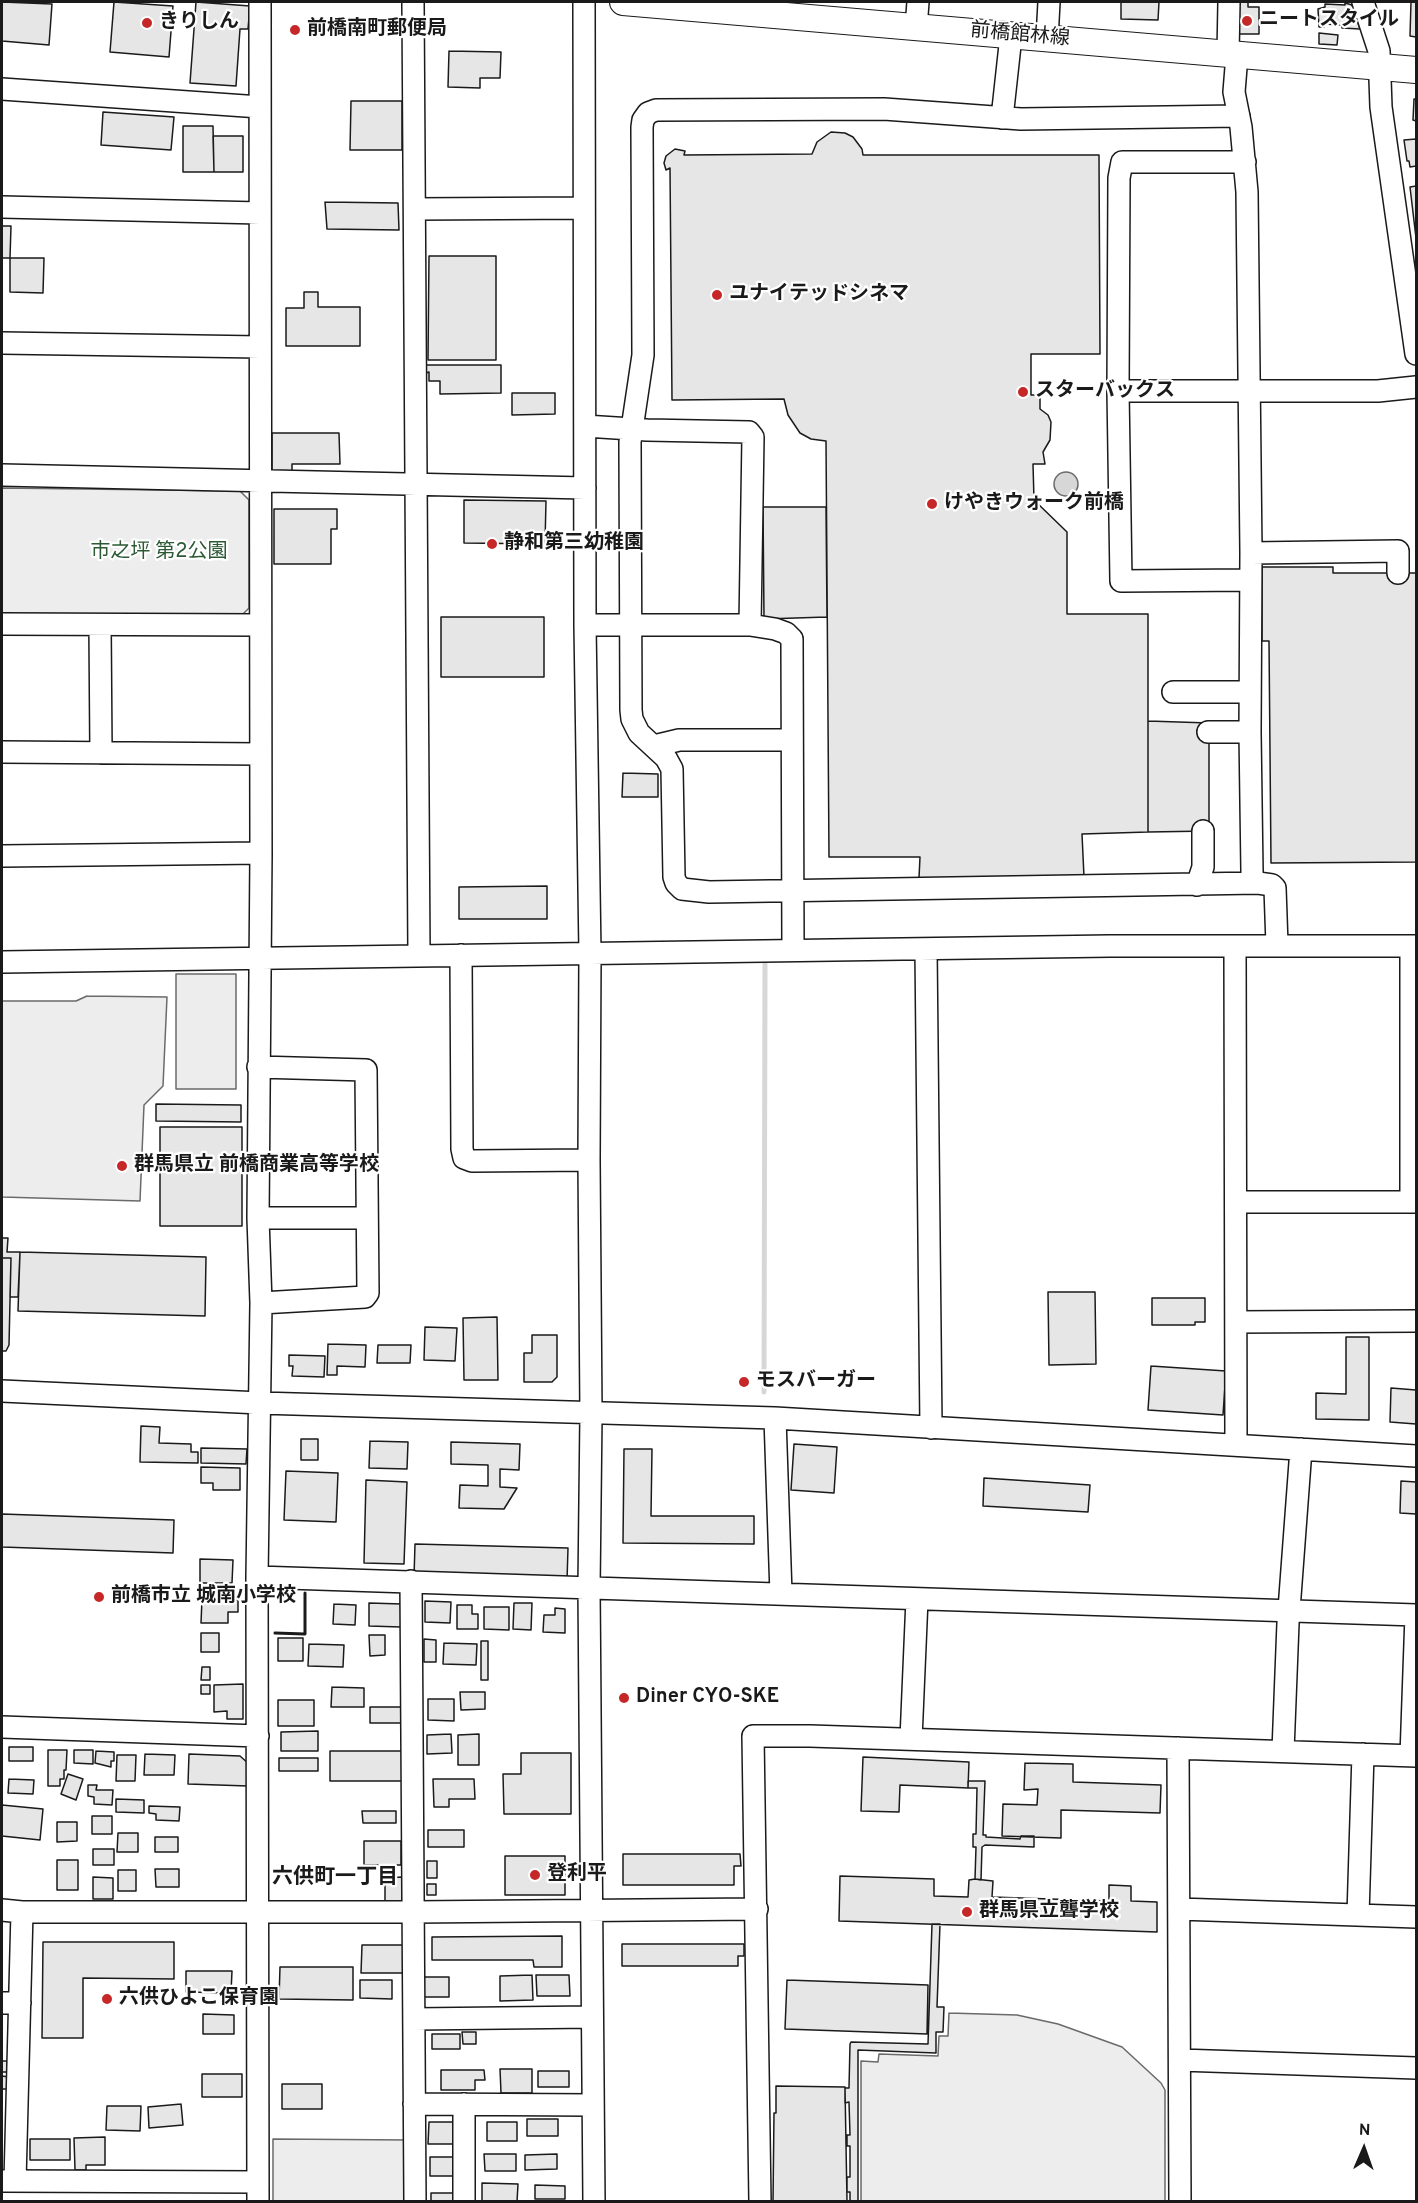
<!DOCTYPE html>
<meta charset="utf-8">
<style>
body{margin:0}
#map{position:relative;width:1418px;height:2203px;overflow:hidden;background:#fff;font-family:Overpass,sans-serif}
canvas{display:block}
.frame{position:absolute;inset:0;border:3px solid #1a1a1a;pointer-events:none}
.north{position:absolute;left:1334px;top:2119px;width:60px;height:60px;-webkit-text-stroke:4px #fff;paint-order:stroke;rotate:2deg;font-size:16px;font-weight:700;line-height:24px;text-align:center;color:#1a1a1a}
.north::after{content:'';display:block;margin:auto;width:21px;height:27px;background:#1a1a1a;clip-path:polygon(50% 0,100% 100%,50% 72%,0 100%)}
</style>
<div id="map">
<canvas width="1418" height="2203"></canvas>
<div class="frame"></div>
<div class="north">N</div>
</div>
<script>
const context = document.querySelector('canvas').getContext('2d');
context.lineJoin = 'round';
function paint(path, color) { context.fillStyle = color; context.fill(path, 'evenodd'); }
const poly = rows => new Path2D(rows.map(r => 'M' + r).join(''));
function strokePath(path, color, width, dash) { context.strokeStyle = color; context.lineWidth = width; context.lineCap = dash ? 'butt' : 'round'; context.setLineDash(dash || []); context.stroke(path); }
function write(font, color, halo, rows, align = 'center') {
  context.font = font + ' Overpass,"Noto Sans JP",sans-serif'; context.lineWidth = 4.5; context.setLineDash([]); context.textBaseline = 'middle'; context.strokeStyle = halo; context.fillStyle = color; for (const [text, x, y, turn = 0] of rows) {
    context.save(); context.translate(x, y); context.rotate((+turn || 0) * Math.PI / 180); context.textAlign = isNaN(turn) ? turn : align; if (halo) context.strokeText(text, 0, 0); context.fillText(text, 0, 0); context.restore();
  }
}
const green = poly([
 [2,488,240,491,249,500,249,608,241,616,2,614,2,488],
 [176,974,236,974,236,1089,176,1089,176,974],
 [87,996,167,997,163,1086,144,1105,140,1201,2,1197,2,1001,76,1001,87,996],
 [949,2013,1017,2015,1058,2024,1122,2047,1161,2083,1165,2090,1165,2201,861,2201,861,2061,878,2062,879,2054,938,2056,939,2036,948,2036,949,2013],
 [273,2139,410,2140,411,2201,273,2201,273,2139]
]);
const water = poly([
 '1054 484a12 12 0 1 1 24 0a12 12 0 1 1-24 0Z'
]);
const stream = poly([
 [764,1392,765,964]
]);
const building = poly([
 [2,2,52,4,49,45,2,41,2,2],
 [114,2,173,6,169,57,110,52,114,2],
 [196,2,250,6,248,29,240,29,236,86,190,83,196,2],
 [1121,2,1159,2,1158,20,1121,19,1121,2],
 [1235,2,1248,2,1248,7,1259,7,1259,34,1235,34,1235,2],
 [1411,2,1416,2,1416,37,1410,36,1411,2],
 [1345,3,1352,5,1360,29,1342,28,1342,25,1324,24,1324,27,1319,27,1318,9,1325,7,1325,4,1345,5,1345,3],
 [1319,33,1338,35,1337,45,1319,44,1319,33],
 [449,51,501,52,500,78,480,78,480,88,448,87,449,51],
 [1414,99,1416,99,1416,121,1413,120,1414,99],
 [351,101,402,101,402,150,350,150,351,101],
 [103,112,174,117,171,150,101,145,103,112],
 [183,126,213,126,214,172,183,172,183,126],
 [831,132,845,133,853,137,862,149,863,155,1099,155,1100,354,1031,354,1031,395,1040,395,1040,409,1048,415,1051,422,1050,440,1043,452,1045,464,1033,464,1034,500,1067,532,1067,614,1148,614,1148,832,1082,834,1084,877,919,878,920,857,829,857,826,441,811,439,800,433,788,415,784,399,672,400,670,168,666,170,664,163,666,156,675,149,685,151,684,155,812,154,817,142,831,132],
 [213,136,243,136,243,172,214,172,213,136],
 [1416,139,1416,166,1410,167,1409,161,1407,161,1404,140,1416,139],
 [1416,186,1416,238,1410,187,1416,186],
 [325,202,398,203,399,230,327,229,325,202],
 [2,226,11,226,10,258,2,258,2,226],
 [429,256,496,256,496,360,428,360,429,256],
 [10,258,44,258,43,293,10,292,10,258],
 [304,292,318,292,318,307,360,307,360,346,286,346,286,308,304,308,304,292],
 [426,365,501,365,501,393,440,394,440,381,429,381,429,372,426,373,426,365],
 [512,393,555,393,555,414,512,415,512,393],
 [272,433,339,433,340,464,292,464,292,475,272,475,272,433],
 [464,500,546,501,545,544,464,543,464,500],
 [763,507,826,507,827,617,764,619,763,507],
 [274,509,337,509,337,529,331,529,331,564,274,564,274,509],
 [1262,567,1333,567,1333,573,1416,573,1416,862,1271,863,1269,641,1262,641,1262,567],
 [441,617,544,617,544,677,441,677,441,617],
 [1148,721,1209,723,1209,831,1148,832,1148,721],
 [623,773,658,774,658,797,622,797,623,773],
 [547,886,547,919,459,919,459,887,547,886],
 [156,1104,241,1105,241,1122,156,1121,156,1104],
 [160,1127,242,1127,242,1226,160,1226,160,1127],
 [2,1238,8,1238,7,1252,20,1252,18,1297,10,1297,11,1258,2,1258,2,1238],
 [20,1252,206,1257,205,1316,18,1311,20,1252],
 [2,1258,11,1258,9,1345,6,1351,2,1351,2,1258],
 [1048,1292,1095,1292,1096,1364,1049,1365,1048,1292],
 [1152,1298,1205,1298,1205,1322,1195,1322,1195,1325,1152,1325,1152,1298],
 [497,1317,498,1380,464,1380,463,1318,497,1317],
 [425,1327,457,1328,455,1361,424,1360,425,1327],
 [532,1335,557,1335,557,1377,552,1382,524,1382,524,1353,532,1353,532,1335],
 [1346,1337,1369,1337,1369,1420,1316,1419,1316,1393,1346,1394,1346,1337],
 [328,1344,366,1345,365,1367,337,1366,337,1375,327,1375,328,1344],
 [378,1345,411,1345,410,1363,377,1363,378,1345],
 [289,1355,325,1356,324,1377,292,1376,293,1366,289,1366,289,1355],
 [1151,1366,1226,1371,1223,1415,1148,1410,1151,1366],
 [1391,1388,1416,1390,1416,1424,1390,1422,1391,1388],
 [141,1426,160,1427,159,1443,191,1444,191,1452,198,1452,198,1463,140,1462,141,1426],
 [301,1439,318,1439,318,1460,301,1460,301,1439],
 [370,1441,408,1442,407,1469,369,1468,370,1441],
 [451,1442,520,1444,519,1470,500,1469,500,1487,517,1488,504,1509,459,1508,460,1485,488,1486,488,1465,451,1464,451,1442],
 [794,1444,837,1447,834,1493,791,1490,794,1444],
 [201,1448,247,1449,246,1464,201,1463,201,1448],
 [624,1449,652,1449,651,1516,754,1516,754,1544,623,1543,624,1449],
 [201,1467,240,1468,240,1490,213,1490,213,1483,201,1483,201,1467],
 [286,1471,338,1473,336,1522,284,1520,286,1471],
 [984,1478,1090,1485,1088,1512,983,1506,984,1478],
 [366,1480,407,1482,404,1564,364,1563,366,1480],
 [1401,1481,1416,1482,1416,1514,1400,1513,1401,1481],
 [2,1514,174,1520,173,1553,2,1547,2,1514],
 [415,1544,568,1548,567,1581,414,1577,415,1544],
 [200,1559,233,1560,232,1583,200,1583,200,1559],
 [202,1599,238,1600,238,1612,228,1612,228,1623,201,1623,202,1599],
 [425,1601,451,1602,450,1623,425,1622,425,1601],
 [369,1603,402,1604,401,1627,369,1626,369,1603],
 [514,1603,532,1603,531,1630,513,1629,514,1603],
 [334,1604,356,1605,355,1625,333,1624,334,1604],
 [457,1605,472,1605,472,1614,478,1614,478,1629,457,1629,457,1605],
 [484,1607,509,1607,509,1630,484,1629,484,1607],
 [555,1608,565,1609,565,1633,543,1632,544,1615,555,1615,555,1608],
 [201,1633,219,1633,219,1652,201,1652,201,1633],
 [369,1635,385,1635,385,1655,370,1656,369,1635],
 [278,1638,303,1638,303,1661,278,1661,278,1638],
 [424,1639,436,1640,436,1662,424,1662,424,1639],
 [481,1641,488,1641,488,1680,481,1680,481,1641],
 [444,1643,477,1644,476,1665,443,1664,444,1643],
 [309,1644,344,1645,343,1667,308,1666,309,1644],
 [202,1667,210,1667,210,1680,201,1680,202,1667],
 [243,1684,243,1719,227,1719,227,1711,214,1712,214,1685,243,1684],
 [201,1685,210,1685,210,1694,201,1694,201,1685],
 [332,1687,364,1688,364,1707,331,1707,332,1687],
 [460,1692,485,1692,485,1709,461,1710,460,1692],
 [428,1699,454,1699,454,1721,428,1720,428,1699],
 [278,1700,314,1700,314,1726,278,1726,278,1700],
 [370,1707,402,1707,402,1723,370,1723,370,1707],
 [318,1731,318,1751,281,1751,281,1732,318,1731],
 [451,1734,452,1753,427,1754,427,1735,451,1734],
 [479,1734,479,1765,458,1765,458,1735,479,1734],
 [9,1747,33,1747,33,1761,9,1761,9,1747],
 [48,1750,67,1750,66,1770,64,1770,64,1779,60,1779,60,1786,48,1786,48,1750],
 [74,1750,93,1750,93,1764,74,1763,74,1750],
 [96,1751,114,1752,114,1761,111,1761,111,1767,95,1763,96,1751],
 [330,1751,403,1751,403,1781,330,1781,330,1751],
 [521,1753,571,1753,571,1814,504,1814,503,1774,521,1774,521,1753],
 [145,1754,175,1755,174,1775,144,1775,145,1754],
 [189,1754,240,1756,249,1764,248,1786,188,1784,189,1754],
 [117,1755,136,1755,135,1781,116,1781,117,1755],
 [863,1757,969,1762,968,1788,900,1785,899,1812,861,1811,863,1757],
 [279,1758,318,1758,318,1771,279,1771,279,1758],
 [1025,1763,1073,1764,1073,1782,1161,1785,1160,1813,1061,1810,1061,1838,1002,1836,1003,1804,1037,1805,1038,1789,1024,1790,1025,1763],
 [68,1774,83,1779,76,1800,61,1794,68,1774],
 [9,1779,34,1780,33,1794,8,1793,9,1779],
 [433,1779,474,1779,475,1799,449,1799,449,1807,434,1807,433,1779],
 [968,1781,985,1781,983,1835,986,1835,986,1837,1020,1839,1021,1836,1034,1836,1034,1847,985,1845,982,1847,981,1880,975,1879,976,1847,973,1847,973,1834,976,1834,977,1788,968,1788,968,1781],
 [88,1785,97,1785,96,1790,113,1790,112,1805,94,1804,94,1797,88,1796,88,1785],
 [116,1799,144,1800,144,1813,116,1812,116,1799],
 [2,1805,43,1809,40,1840,2,1836,2,1805],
 [149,1806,180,1807,179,1821,156,1820,156,1814,149,1813,149,1806],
 [362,1811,396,1811,396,1823,363,1823,362,1811],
 [92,1816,112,1816,112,1834,92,1834,92,1816],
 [57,1822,77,1822,77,1841,57,1842,57,1822],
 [428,1830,464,1830,464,1847,428,1847,428,1830],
 [118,1833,138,1833,138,1852,117,1852,118,1833],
 [155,1837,178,1837,178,1852,155,1852,155,1837],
 [364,1841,401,1841,401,1865,364,1865,364,1841],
 [93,1849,114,1849,114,1865,93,1865,93,1849],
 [623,1854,740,1854,741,1866,734,1866,734,1885,623,1885,623,1854],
 [505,1856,565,1856,565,1895,505,1895,505,1856],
 [57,1860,78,1860,78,1890,57,1890,57,1860],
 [427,1861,437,1861,437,1878,427,1878,427,1861],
 [155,1869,179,1869,179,1887,156,1887,155,1869],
 [118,1870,136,1870,136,1891,118,1891,118,1870],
 [840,1876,934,1879,934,1896,968,1897,969,1880,975,1879,993,1881,992,1897,1109,1901,1109,1885,1131,1886,1131,1901,1157,1902,1157,1932,839,1921,840,1876],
 [93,1877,113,1878,113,1899,93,1899,93,1877],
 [402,1877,402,1901,385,1901,385,1878,402,1877],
 [427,1884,436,1884,436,1895,427,1895,427,1884],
 [932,1924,940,1924,937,2007,944,2007,943,2032,936,2032,936,2053,858,2050,858,2202,850,2202,850,2192,847,2192,847,2177,850,2177,850,2146,847,2146,847,2135,850,2135,849,2102,845,2103,845,2088,849,2088,850,2044,851,2042,928,2044,932,1924],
 [562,1936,562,1967,534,1967,533,1960,432,1960,432,1937,562,1936],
 [43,1942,174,1942,174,1979,83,1978,83,2038,42,2038,43,1942],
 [622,1944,744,1944,744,1956,738,1956,738,1966,622,1966,622,1944],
 [362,1945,404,1945,403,1973,361,1973,362,1945],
 [280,1967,353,1967,353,2000,279,1999,280,1967],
 [186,1971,232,1971,231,1993,186,1992,186,1971],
 [532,1975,533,2000,500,2001,500,1976,532,1975],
 [536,1975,569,1975,570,1996,537,1996,536,1975],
 [423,1977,449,1977,449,1997,423,1997,423,1977],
 [360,1980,392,1980,392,1999,360,1998,360,1980],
 [787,1980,928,1985,927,2034,785,2029,787,1980],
 [203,2014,234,2015,234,2034,203,2034,203,2014],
 [462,2032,476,2032,476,2044,463,2044,462,2032],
 [432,2034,460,2034,460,2049,432,2049,432,2034],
 [2,2061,7,2061,7,2072,2,2072,2,2061],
 [500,2069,532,2069,532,2093,501,2093,500,2069],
 [441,2070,484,2070,485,2080,475,2080,475,2090,441,2090,441,2070],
 [538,2071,569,2071,569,2087,538,2087,538,2071],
 [202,2074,242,2074,242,2097,202,2097,202,2074],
 [2,2076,9,2077,9,2089,2,2089,2,2076],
 [282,2084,322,2084,322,2109,282,2109,282,2084],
 [776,2086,845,2087,847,2201,773,2202,774,2113,776,2113,776,2086],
 [181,2104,183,2125,149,2128,148,2107,181,2104],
 [107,2106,141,2106,140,2131,106,2130,107,2106],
 [527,2119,558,2119,558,2136,527,2136,527,2119],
 [429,2122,459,2122,458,2144,428,2144,429,2122],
 [487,2122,517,2122,517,2141,487,2141,487,2122],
 [105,2137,105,2165,86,2165,86,2170,75,2170,74,2138,105,2137],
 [30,2139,70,2139,70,2160,30,2160,30,2139],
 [484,2154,516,2154,516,2171,485,2171,484,2154],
 [557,2154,557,2169,525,2170,525,2155,557,2154],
 [430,2157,460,2157,461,2176,430,2176,430,2157],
 [482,2183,518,2184,517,2202,482,2201,482,2183],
 [535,2185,565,2186,565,2199,535,2199,535,2185],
 [431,2193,461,2193,461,2202,431,2202,431,2193]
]);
const minor = poly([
 [413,2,419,956],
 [584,2,585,625,590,953,589,1160,591,1414,589,1588,594,2202],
 [1363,2,1379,51,1381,107,1416,354],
 [916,28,918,2],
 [1047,39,1049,2],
 [1228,54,1229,2],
 [1237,55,1234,92,1241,127,1247,192,1251,553],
 [2,89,260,107],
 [1239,116,1021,119,884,109,656,110,648,113,643,120,642,127,643,355,630,442,631,710,632,719,639,733,666,758,672,769,674,877,676,883,682,889,709,892,1258,883],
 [1002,118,1011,36],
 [1245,162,1122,162,1119,178,1118,391,1121,581,1249,580],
 [2,207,260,213],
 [415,209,584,208],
 [2,343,260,347],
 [1118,391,1378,391,1416,387],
 [585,426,647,430,749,432,753,437,750,625],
 [2,475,585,488],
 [2,624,260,625],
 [100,625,101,753],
 [585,625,750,625,775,629,786,633,792,639,793,950],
 [1173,692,1250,692],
 [1208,732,1250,732],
 [654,746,679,740,792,740],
 [2,752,260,754],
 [2,856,261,853],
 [1197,885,1203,867,1203,831],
 [1277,945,1275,888,1272,885,1258,883,1252,877,1252,872,1250,732,1251,553,1398,551,1398,573],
 [1235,946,1236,1445],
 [1411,946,1411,1202],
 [926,949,931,1428],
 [461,955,462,1149,464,1158,472,1161,589,1160],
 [2,962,1110,946,1416,946],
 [258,1067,366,1070,368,1293,365,1297,261,1303],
 [1236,1202,1416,1202],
 [258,1218,367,1218],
 [1236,1322,1416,1321],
 [2,1391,260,1403,775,1418,1416,1456],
 [775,1418,781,1594],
 [257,1577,1416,1615],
 [411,1581,415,2202],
 [2,1727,258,1736],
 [911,1739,917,1599],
 [1178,1748,1180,2202],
 [1283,1751,1288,1623,1301,1449],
 [1411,1756,1416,1615],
 [1179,1909,1416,1917],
 [2,1910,22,1912,414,1912,757,1909],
 [1358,1915,1363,1754],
 [2,2003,20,2003],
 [414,2019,592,2017],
 [1180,2060,1416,2068],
 [414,2104,592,2105],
 [464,2104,464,2202],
 [2,2181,258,2182],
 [15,2181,22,1912],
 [258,2202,257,1577,261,1303,258,1218,261,853,260,2],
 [760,2202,753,1736,810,1736,1416,1756]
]);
const major = poly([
 [623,2,1416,70]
]);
const wall = poly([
 [275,1633,305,1634,305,1593]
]);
const markers = [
 [1247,21,6,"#c62828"],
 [147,23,6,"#c62828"],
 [295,30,6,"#c62828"],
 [717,295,6,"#c62828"],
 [1023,392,6,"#c62828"],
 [932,504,6,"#c62828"],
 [492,544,6,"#c62828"],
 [122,1166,6,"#c62828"],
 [744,1382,6,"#c62828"],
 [99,1597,6,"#c62828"],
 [624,1698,6,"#c62828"],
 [535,1875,6,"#c62828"],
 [967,1912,6,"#c62828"],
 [107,1999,6,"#c62828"]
];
const poiNames = [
 ["ニートスタイル",1259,21],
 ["きりしん",159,23],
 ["前橋南町郵便局",307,30],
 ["ユナイテッドシネマ",729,295],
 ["スターバックス",1035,392],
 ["けやきウォーク前橋",944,504],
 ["静和第三幼稚園",504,544],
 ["群馬県立 前橋商業高等学校",134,1166],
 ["モスバーガー",756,1382],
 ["前橋市立 城南小学校",111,1597],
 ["Diner CYO-SKE",636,1698],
 ["登利平",547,1875],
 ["群馬県立聾学校",979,1912],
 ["六供ひよこ保育園",119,1999]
];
const streetNames = [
 ["前橋館林線",1020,36,5]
];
const parkNames = [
 ["市之坪 第2公園",159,553]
];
const neighbourhoodNames = [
 ["六供町一丁目",335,1879]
];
paint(green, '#ededed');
strokePath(green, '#6a6a6a', 1.5);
paint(water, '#d7d7d7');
strokePath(water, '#6a6a6a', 1.5);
strokePath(stream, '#d7d7d7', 5);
paint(building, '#e6e6e6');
strokePath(building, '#1a1a1a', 1.5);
strokePath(minor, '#1a1a1a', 24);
strokePath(major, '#1a1a1a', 28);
strokePath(minor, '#fff', 21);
strokePath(major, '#fff', 26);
strokePath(wall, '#1a1a1a', 3);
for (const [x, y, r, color] of markers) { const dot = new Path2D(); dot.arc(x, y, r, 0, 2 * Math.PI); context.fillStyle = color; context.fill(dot); strokePath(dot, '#fff', 2); }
write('bold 20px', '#1a1a1a', '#fff', poiNames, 'left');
write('20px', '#1a1a1a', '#fff', streetNames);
write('20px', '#2b5a34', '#fff', parkNames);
write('bold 21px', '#1a1a1a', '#fff', neighbourhoodNames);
</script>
